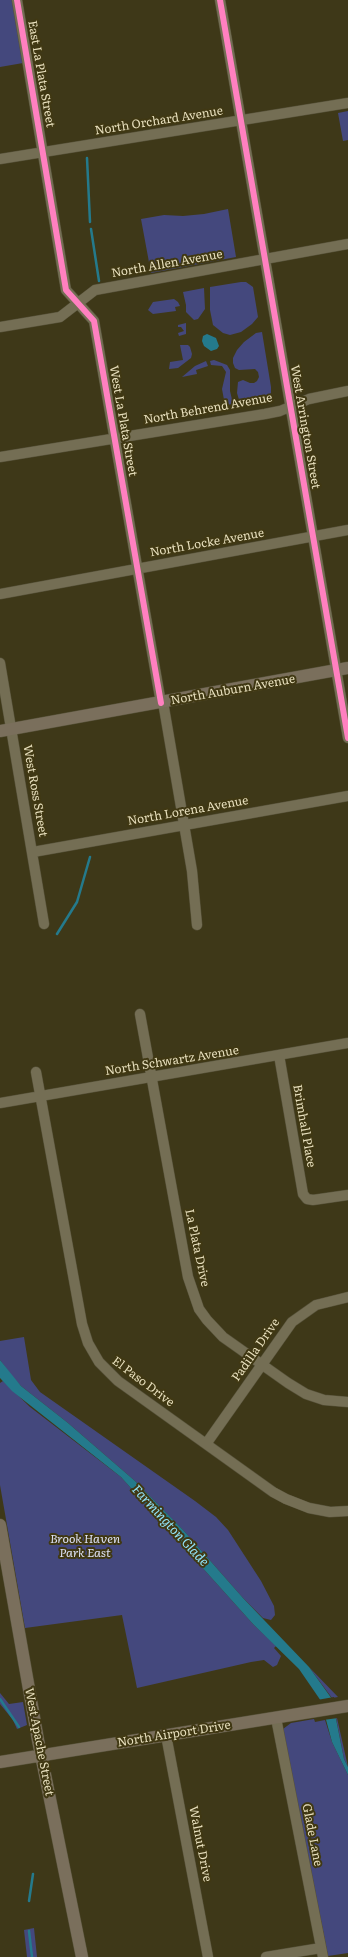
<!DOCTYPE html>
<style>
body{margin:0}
canvas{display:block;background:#3e3818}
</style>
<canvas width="348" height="1957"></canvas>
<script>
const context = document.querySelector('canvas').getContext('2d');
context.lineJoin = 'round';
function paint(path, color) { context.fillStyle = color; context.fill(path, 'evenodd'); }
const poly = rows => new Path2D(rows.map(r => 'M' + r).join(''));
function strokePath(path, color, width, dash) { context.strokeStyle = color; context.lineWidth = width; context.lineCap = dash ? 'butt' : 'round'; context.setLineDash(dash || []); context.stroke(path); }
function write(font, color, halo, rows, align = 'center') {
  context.font = font + ' Literata,serif'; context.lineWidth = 4; context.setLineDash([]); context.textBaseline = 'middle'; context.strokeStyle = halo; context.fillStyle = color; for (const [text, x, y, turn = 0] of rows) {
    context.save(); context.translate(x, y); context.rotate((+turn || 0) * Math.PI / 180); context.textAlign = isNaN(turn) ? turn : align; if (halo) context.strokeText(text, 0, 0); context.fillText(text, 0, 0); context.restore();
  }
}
const green = poly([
 [0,0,12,0,23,63,0,67],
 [348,111,348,140,343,141,338,113],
 [228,209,236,257,151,273,141,219,164,215,183,216,204,214],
 [241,282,246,282,253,287,258,317,252,324,241,332,230,335,223,333,213,325,210,310,210,287],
 [204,288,205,309,198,319,194,320,186,312,186,305,183,292],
 [174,299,178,302,180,306,175,307,176,311,153,314,148,310,153,302],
 [186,323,186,334,179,336,178,333,184,331,181,327,178,327,178,325],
 [262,332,271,387,271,393,264,399,240,403,237,393,238,382,243,380,250,383,254,383,257,381,259,377,258,372,255,369,239,370,235,368,233,363,233,358,237,350,244,342,256,333],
 [180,345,188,345,190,347,192,354,191,358,178,368,169,369,170,362,183,360],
 [214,360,227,365,230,370,230,391,233,404,225,405,222,389,226,372,222,366,211,365,210,361],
 [206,361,208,366,196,370,197,374,182,377,195,366],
 [24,1337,31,1380,40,1392,195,1501,216,1517,228,1530,261,1581,274,1606,275,1615,271,1620,263,1618,243,1598,184,1531,135,1481,68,1423,21,1386,12,1376,0,1360,0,1341],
 [3,1381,30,1407,121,1477,253,1624,276,1646,274,1648,281,1656,277,1665,273,1667,264,1660,251,1662,137,1688,122,1615,25,1628,0,1485,0,1383],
 [309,1667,338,1697,332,1698],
 [0,1693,9,1704,23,1702,27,1725,17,1729,13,1720,0,1704],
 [336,1718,337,1718,348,1767,344,1759],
 [314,1719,315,1722,325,1720,332,1742,348,1775,348,1953,328,1956,283,1729,291,1723],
 [34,1928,37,1957,27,1957,24,1930]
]);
const water = poly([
 [207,334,216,338,219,346,217,349,211,351,204,346,202,341,203,336],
 [0,1360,21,1386,68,1423,135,1481,184,1531,243,1598,309,1667,332,1699,344,1759,348,1767,348,1775,332,1742,321,1701,299,1669,253,1624,121,1477,12,1391,0,1378]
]);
const pier = poly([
 [334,1697,338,1718,323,1720,317,1700]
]);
const stream = poly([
 [87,158,90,222],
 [91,229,99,281],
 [57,934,77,902,90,857],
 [0,1699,19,1727],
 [29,1901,33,1874],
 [29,1931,32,1957]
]);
const minor = poly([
 [17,0,66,290,94,321,161,703],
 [220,0,348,738],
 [0,159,348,103],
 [0,327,60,317,95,290,348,244],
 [0,457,265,414,280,411,309,399,348,391],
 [0,594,348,530],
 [0,663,44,924],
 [163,702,192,871,197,925],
 [33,852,348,796],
 [140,1014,188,1277,199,1309,207,1320,223,1337,288,1383,306,1394,324,1400,348,1402],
 [279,1055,303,1194,307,1199,313,1200,348,1195],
 [36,1072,82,1324,88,1343,99,1362,118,1381,273,1492,286,1499,309,1508,330,1512,348,1511],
 [0,1103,348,1043],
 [206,1444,292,1322,316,1305,348,1297],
 [276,1718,323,1957],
 [166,1735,208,1957],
 [266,1957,321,1948]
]);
const major = poly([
 [0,731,348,668],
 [0,1525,38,1740,82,1957],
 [0,1762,348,1706]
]);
const cycleway = poly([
 [17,0,66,290,94,321,161,703],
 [220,0,348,738]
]);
const streetNames = [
 ["East La Plata Street",41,74,80],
 ["North Orchard Avenue",159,121,-9],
 ["North Allen Avenue",167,264,-10],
 ["North Behrend Avenue",208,409,-10],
 ["West La Plata Street",123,421,80],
 ["West Arrington Street",305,427,80],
 ["North Locke Avenue",207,543,-10],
 ["North Auburn Avenue",233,690,-10],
 ["West Ross Street",35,791,80],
 ["North Lorena Avenue",188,811,-10],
 ["North Schwartz Avenue",172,1061,-9],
 ["Brimhall Place",304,1126,80],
 ["La Plata Drive",197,1248,78],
 ["Padilla Drive",256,1350,-55],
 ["El Paso Drive",143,1382,37],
 ["North Airport Drive",174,1734,-9],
 ["West Apache Street",39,1742,79],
 ["Glade Lane",312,1835,79],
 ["Walnut Drive",200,1844,79]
];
const parkNames = [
 ["Brook Haven",85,1539],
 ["Park East",85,1553]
];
const waterNames = [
 ["Farmington Glade",170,1526,47]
];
paint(green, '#44487d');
paint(water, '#247a8c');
paint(pier, '#3e3818');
strokePath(stream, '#247a8c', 2.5);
strokePath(minor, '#57523a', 11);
strokePath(major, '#57523a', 13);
strokePath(minor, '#746e54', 10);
strokePath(major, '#7a6f5c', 12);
strokePath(cycleway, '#ff80c0', 6);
write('12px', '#e7dfbd', '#403813', streetNames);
write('italic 12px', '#dde1f6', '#403813', parkNames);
write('italic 13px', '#92e4fb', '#403813', waterNames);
</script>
